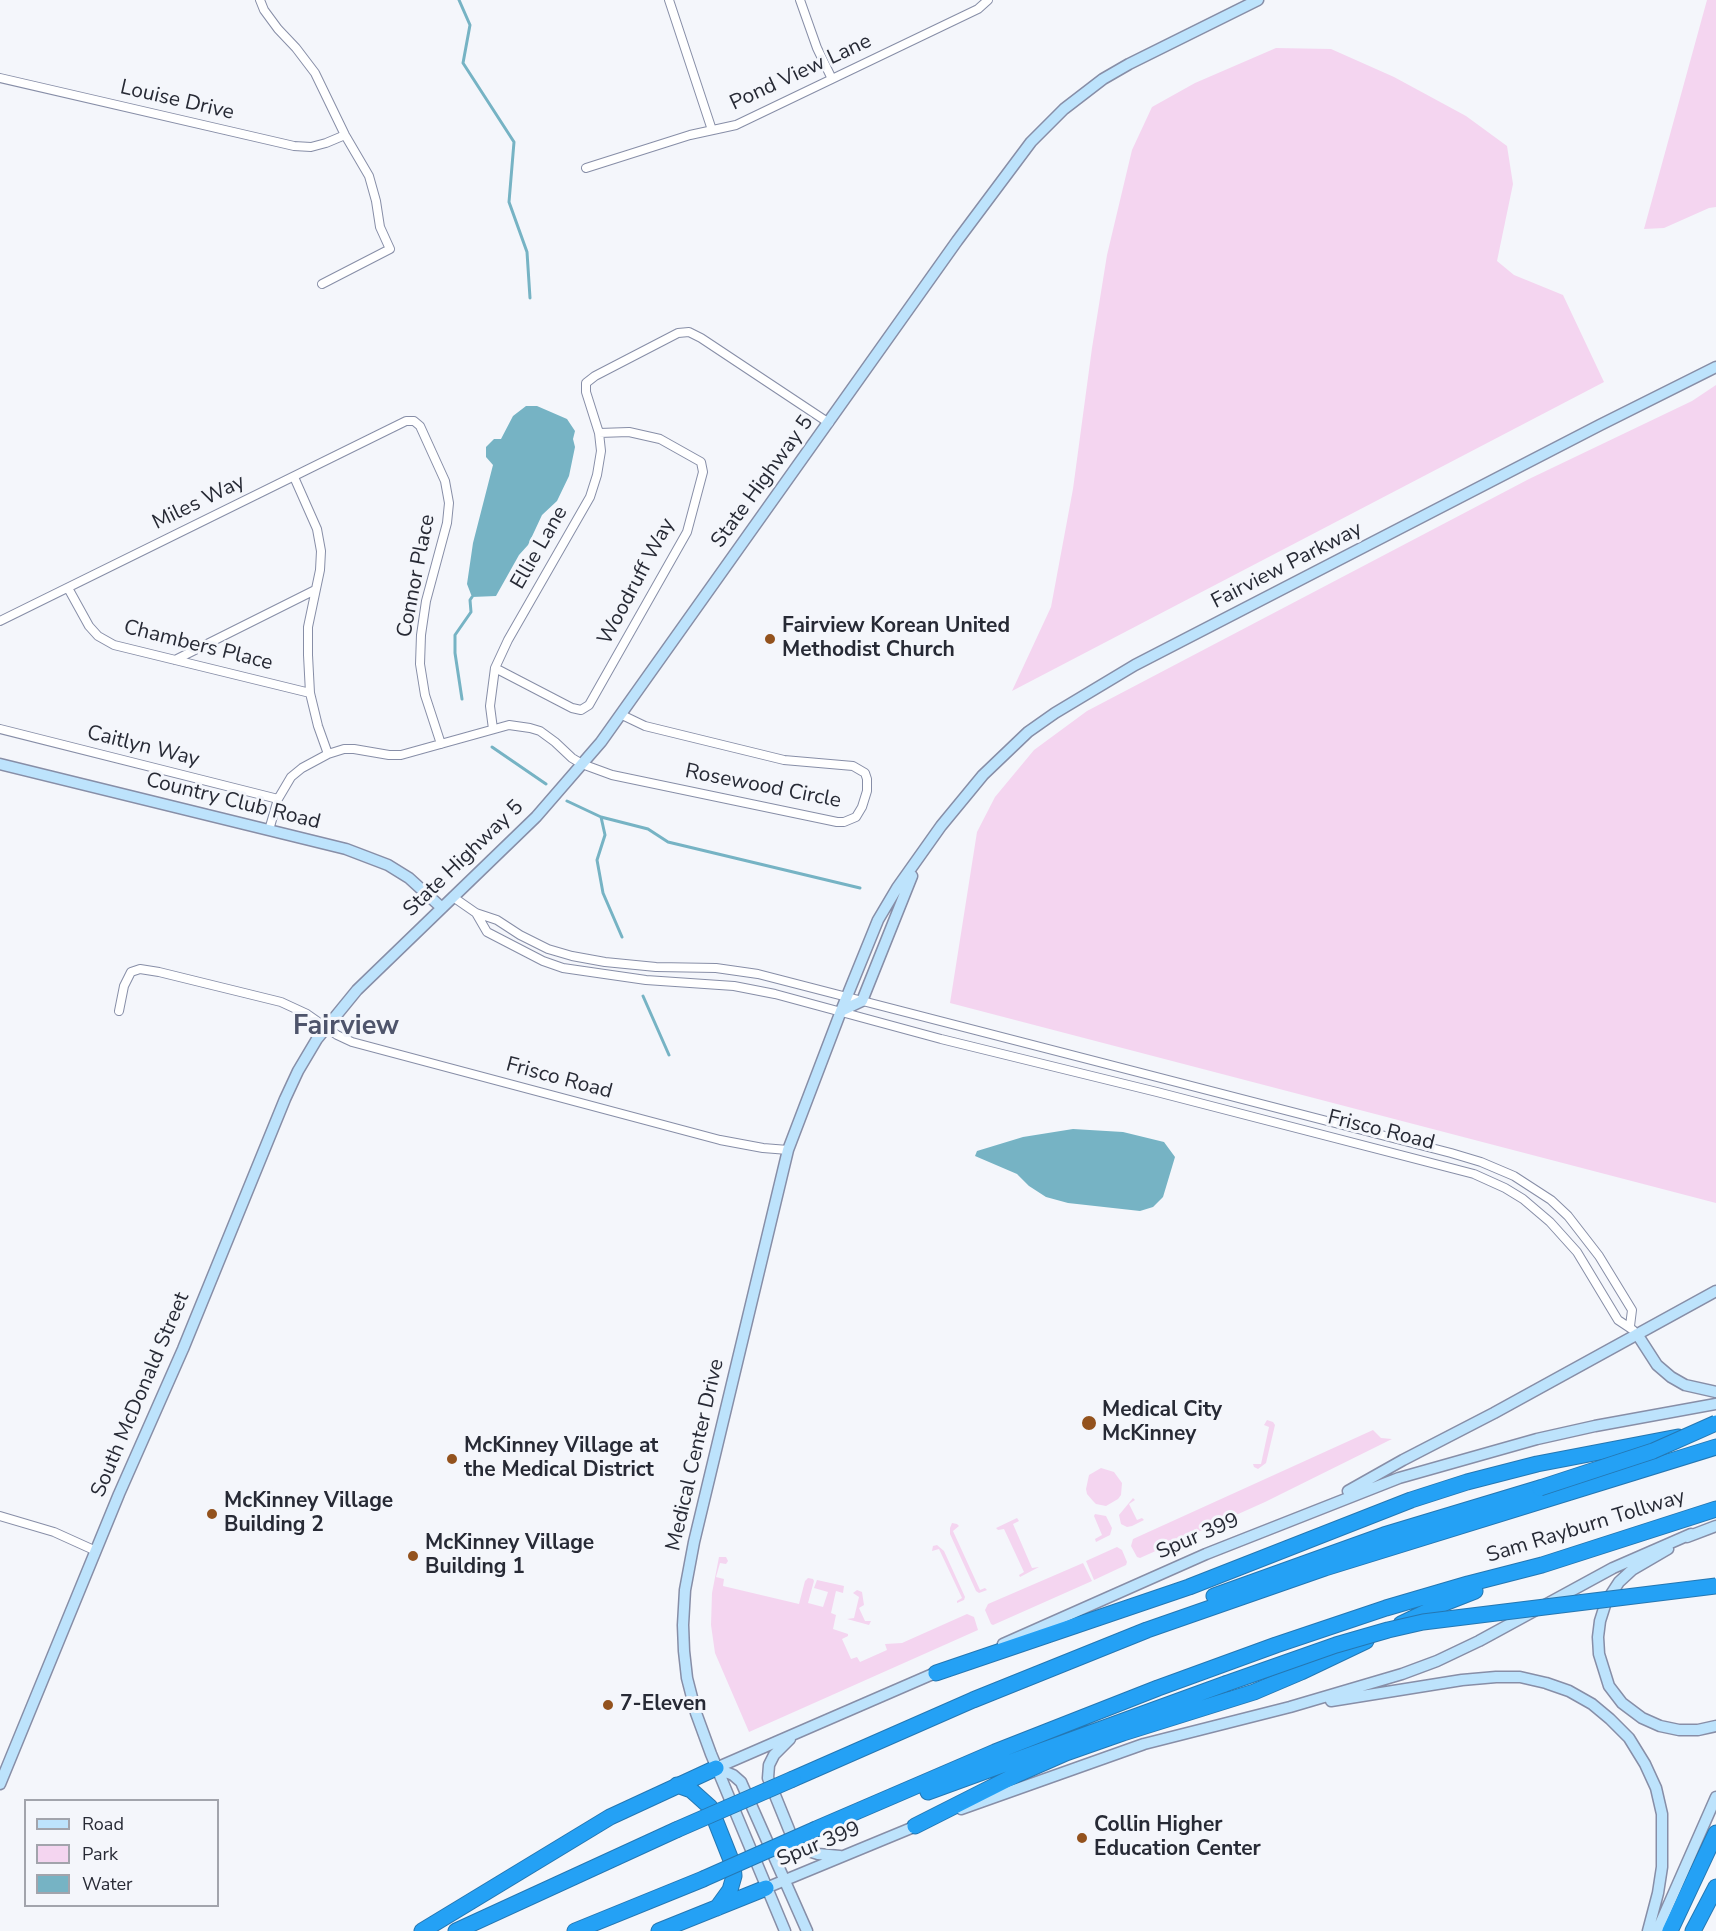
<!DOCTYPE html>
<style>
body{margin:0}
#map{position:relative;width:1716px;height:1931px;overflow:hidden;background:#f4f6fb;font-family:"Nunito Sans",sans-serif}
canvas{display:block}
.legend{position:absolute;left:24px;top:1799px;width:195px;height:108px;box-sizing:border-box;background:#f4f6fb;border:2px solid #a2a4ac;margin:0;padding:8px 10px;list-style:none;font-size:18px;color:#272a35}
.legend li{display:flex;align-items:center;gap:12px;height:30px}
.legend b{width:30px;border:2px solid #a2a4ac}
</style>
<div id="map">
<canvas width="1716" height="1931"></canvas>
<ul class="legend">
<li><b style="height:8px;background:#bde3fc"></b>Road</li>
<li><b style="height:16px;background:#f4d5f0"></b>Park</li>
<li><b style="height:16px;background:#76b3c4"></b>Water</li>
</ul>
</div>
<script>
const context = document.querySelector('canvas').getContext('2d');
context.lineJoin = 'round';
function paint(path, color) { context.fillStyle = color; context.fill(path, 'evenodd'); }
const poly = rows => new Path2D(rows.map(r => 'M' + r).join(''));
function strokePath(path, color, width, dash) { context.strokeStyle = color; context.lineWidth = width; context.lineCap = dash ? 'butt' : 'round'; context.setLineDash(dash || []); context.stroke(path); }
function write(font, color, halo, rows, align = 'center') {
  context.font = font + ' "Nunito Sans",sans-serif'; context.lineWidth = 6; context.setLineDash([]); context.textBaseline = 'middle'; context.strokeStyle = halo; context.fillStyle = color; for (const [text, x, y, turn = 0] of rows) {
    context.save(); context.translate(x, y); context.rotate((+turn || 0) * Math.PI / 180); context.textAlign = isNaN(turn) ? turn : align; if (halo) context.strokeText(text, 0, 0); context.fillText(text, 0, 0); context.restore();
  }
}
const green = poly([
 [1707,0,1716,0,1716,207,1709,208,1664,228,1644,229],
 [1276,48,1331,49,1394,77,1466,116,1507,146,1513,184,1497,261,1514,275,1563,295,1604,382,1012,691,1051,607,1073,489,1092,348,1107,255,1132,150,1152,107,1195,83],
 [1716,385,1716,1203,950,1003,977,832,995,797,1034,750,1087,711,1529,479,1692,401],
 [1267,1420,1273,1422,1275,1425,1266,1463,1258,1469,1254,1467,1253,1464,1261,1464,1269,1427,1264,1425],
 [1373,1430,1381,1438,1392,1439,1265,1502,1140,1558,1137,1557,1131,1546,1133,1539],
 [1101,1468,1114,1472,1122,1483,1121,1495,1118,1499,1106,1506,1096,1504,1093,1501,1087,1494,1086,1489,1089,1475],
 [1133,1498,1135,1500,1129,1504,1137,1520,1142,1518,1144,1520,1132,1526,1127,1527,1121,1524,1119,1515],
 [1095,1514,1106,1516,1112,1528,1110,1535,1096,1542,1095,1539,1102,1535,1094,1516],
 [1017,1518,1019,1521,1013,1524,1032,1568,1039,1567,1020,1577,1019,1575,1024,1572,1004,1529,998,1530,996,1528],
 [952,1523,957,1524,959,1526,953,1531,980,1590,985,1588,987,1590,979,1593,976,1591,950,1534,950,1528],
 [937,1545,944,1551,965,1597,964,1600,957,1603,957,1601,962,1598,939,1549,932,1551,933,1546],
 [1117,1547,1122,1550,1127,1562,1126,1565,1094,1580,1086,1561],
 [719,1557,726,1557,728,1561,726,1564,720,1563,716,1577,724,1579,723,1586,799,1604,805,1581,808,1578,813,1579,814,1581,808,1603,823,1607,828,1592,814,1588,817,1580,844,1586,843,1593,836,1591,831,1613,836,1615,833,1629,848,1634,848,1636,842,1639,851,1659,857,1657,860,1662,887,1650,885,1644,902,1643,967,1614,974,1617,978,1630,749,1732,715,1653,711,1625,712,1593],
 [1083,1563,1092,1581,993,1625,991,1624,985,1610,988,1604],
 [857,1590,862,1592,864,1605,859,1608,865,1621,871,1621,869,1625,847,1619,854,1618,859,1597,853,1593]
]);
const water = poly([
 [526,406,537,406,567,419,575,431,573,439,575,447,569,476,557,501,542,515,528,545,519,555,496,596,472,597,467,584,473,543,493,465,486,457,486,447,494,439,501,439,513,416],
 [1073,1129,1123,1132,1164,1142,1175,1157,1163,1197,1153,1207,1140,1211,1068,1203,1046,1197,1029,1186,1017,1174,975,1156,977,1151,1023,1137]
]);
const stream = poly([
 [459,0,470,25,463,63,514,142,509,202,527,252,530,298],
 [462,699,455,653,455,635,471,612,470,600,472,597],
 [492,747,546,784],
 [567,801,601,817,605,835,597,860,603,893,622,937],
 [601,817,648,829,668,842,860,888],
 [643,996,669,1055]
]);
const street = poly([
 [260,0,264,10,278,29,296,48,315,73,345,135,369,176,376,201,380,227,390,249,322,284],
 [669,0,712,130],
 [800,0,817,48,832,79],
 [0,78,294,146,311,147,326,143,345,135],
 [586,168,690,135,736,125,978,9,988,0],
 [294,477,317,529,321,551,320,570,308,627,308,655,310,693,318,726,328,754],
 [68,588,89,626,98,636,114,645,310,693],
 [0,621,406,421,414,421,420,426,445,481,449,503,447,523,426,601,421,635,420,664,425,695,441,744],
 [175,660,315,590],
 [495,668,572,708,581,710,589,705,687,532,703,472,701,462,660,439,629,432,599,433],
 [0,729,278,799],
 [493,729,490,706,495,668,508,640,590,497,597,475,601,451,599,433,586,392,586,383,595,376,678,333,689,332,701,338,829,423],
 [269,830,278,799,291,777,302,768,328,754,344,749,354,749,389,755,401,755,509,725,530,728,540,731,555,742,572,758,582,764,612,775,837,822,844,822,856,817,862,807,867,791,867,779,865,773,853,766,784,760,645,726,622,715],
 [453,897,476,913,497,920,520,935,548,949,572,956,605,962,656,967,716,968,758,974,1451,1153,1481,1162,1514,1176,1551,1200,1568,1216,1599,1256,1632,1310,1630,1326],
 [476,913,487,932,543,961,563,968,646,980,734,986,775,994,941,1039,1157,1092,1474,1174,1505,1188,1523,1199,1550,1222,1577,1252,1618,1320,1633,1330],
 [119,1011,124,986,131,972,140,969,159,972,281,1002,307,1014,337,1035,352,1042,720,1140,763,1148,788,1150],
 [0,1516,54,1532,96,1551]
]);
const secondary = poly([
 [0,764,346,849,388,865,409,878,442,908],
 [841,1011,862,1001,912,876],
 [1637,1334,1657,1365,1671,1377,1685,1385,1716,1392],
 [1348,1491,1403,1460,1494,1413,1716,1291],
 [1687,1537,1716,1526],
 [1668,1549,1632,1570,1619,1582,1606,1602,1600,1621,1598,1637,1599,1654,1609,1686,1622,1703,1642,1718,1660,1726,1679,1730,1698,1730,1716,1726],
 [1003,1644,1206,1554,1399,1478,1537,1439,1595,1426,1716,1404],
 [1331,1701,1462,1680,1496,1677,1520,1677,1546,1683,1569,1691,1592,1704,1610,1719,1629,1738,1645,1764,1656,1788,1662,1814,1662,1867,1658,1893,1648,1931],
 [790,1739,774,1755,769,1765,768,1778,792,1837,805,1850,818,1854,840,1856],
 [716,1768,942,1670],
 [716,1768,733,1775,741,1782,807,1931],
 [0,1784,119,1494,183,1349,285,1099,298,1071,317,1039,357,990,536,817,601,742,957,241,1031,142,1064,109,1103,79,1129,64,1258,0],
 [961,1809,1144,1744,1290,1707,1402,1674,1437,1661,1479,1641,1613,1568,1691,1534],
 [766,1888,921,1824],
 [785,1931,711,1754,696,1713,687,1678,684,1651,683,1625,685,1590,694,1542,788,1150,841,1011,878,920,897,888,941,826,983,775,1028,732,1055,713,1135,665,1600,425,1716,367],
 [1657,1931,1716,1797]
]);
const highway = poly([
 [1214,1596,1384,1535,1540,1488],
 [1401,1624,1447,1602,1475,1591],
 [936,1673,1189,1587,1411,1500,1467,1482,1537,1464,1678,1437],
 [793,1779,973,1700,1147,1630,1325,1568,1716,1447],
 [677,1785,691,1790,710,1807,733,1865,734,1876,730,1890,717,1908],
 [928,1792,1225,1684],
 [915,1826,1016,1775,1066,1753,1123,1733,1254,1692,1301,1672,1366,1641],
 [816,1829,995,1752,1158,1688,1276,1645,1386,1608,1468,1584,1542,1565,1716,1509],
 [422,1931,610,1817,716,1768],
 [456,1931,676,1830],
 [575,1931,703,1879],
 [659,1931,766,1888],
 [1670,1931,1716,1833],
 [1693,1931,1716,1887]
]);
const highwayBridge = poly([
 [1540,1488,1653,1451,1716,1423],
 [1225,1684,1336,1645,1388,1630,1423,1622,1716,1586],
 [676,1830,793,1779],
 [703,1879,816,1829]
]);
const markers = [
 [770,639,6,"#93521d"],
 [1089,1423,8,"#93521d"],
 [452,1459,6,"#93521d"],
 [212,1514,6,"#93521d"],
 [413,1556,6,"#93521d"],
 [608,1705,6,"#93521d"],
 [1082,1838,6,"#93521d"]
];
const streetNames = [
 ["Pond View Lane",801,73,-25],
 ["Louise Drive",177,101,13],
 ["State Highway 5",763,482,-54],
 ["Miles Way",199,503,-26],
 ["Ellie Lane",540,548,-60],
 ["Fairview Parkway",1287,566,-27],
 ["Connor Place",417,576,-79],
 ["Woodruff Way",637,582,-62],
 ["Chambers Place",198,646,14],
 ["Caitlyn Way",143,747,14],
 ["Rosewood Circle",763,787,11],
 ["Country Club Road",233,802,14],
 ["State Highway 5",464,859,-44],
 ["Frisco Road",559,1079,15],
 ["Frisco Road",1381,1131,14],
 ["South McDonald Street",141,1395,-67],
 ["Medical Center Drive",696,1455,-77],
 ["Sam Rayburn Tollway",1586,1527,-17],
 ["Spur 399",1198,1537,-23],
 ["Spur 399",819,1845,-22]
];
const poiNames = [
 ["Fairview Korean United",782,627],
 ["Methodist Church",782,651],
 ["Medical City",1102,1411],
 ["McKinney",1102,1435],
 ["McKinney Village at",464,1447],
 ["the Medical District",464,1471],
 ["McKinney Village",224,1502],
 ["Building 2",224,1526],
 ["McKinney Village",425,1544],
 ["Building 1",425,1568],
 ["7-Eleven",620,1705],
 ["Collin Higher",1094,1826],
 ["Education Center",1094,1850]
];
const districtNames = [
 ["Fairview",346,1027]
];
paint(green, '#f4d5f0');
paint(water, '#76b3c4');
strokePath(stream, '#76b3c4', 3);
strokePath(street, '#878ea7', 10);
strokePath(secondary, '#878ea7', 13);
strokePath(highway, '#2577b2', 17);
strokePath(street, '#fff', 8);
strokePath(secondary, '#bde3fc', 10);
strokePath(highway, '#24a1f5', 15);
strokePath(highwayBridge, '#2577b2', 17, []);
strokePath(highwayBridge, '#24a1f5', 15);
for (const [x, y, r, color] of markers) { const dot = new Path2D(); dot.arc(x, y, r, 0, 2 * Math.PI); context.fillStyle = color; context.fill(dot); strokePath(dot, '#f4f6fb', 2); }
write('21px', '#272a35', '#f4f6fb', streetNames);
write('bold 21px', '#272a35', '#f4f6fb', poiNames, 'left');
write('bold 27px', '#4e546b', '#f4f6fb', districtNames);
</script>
